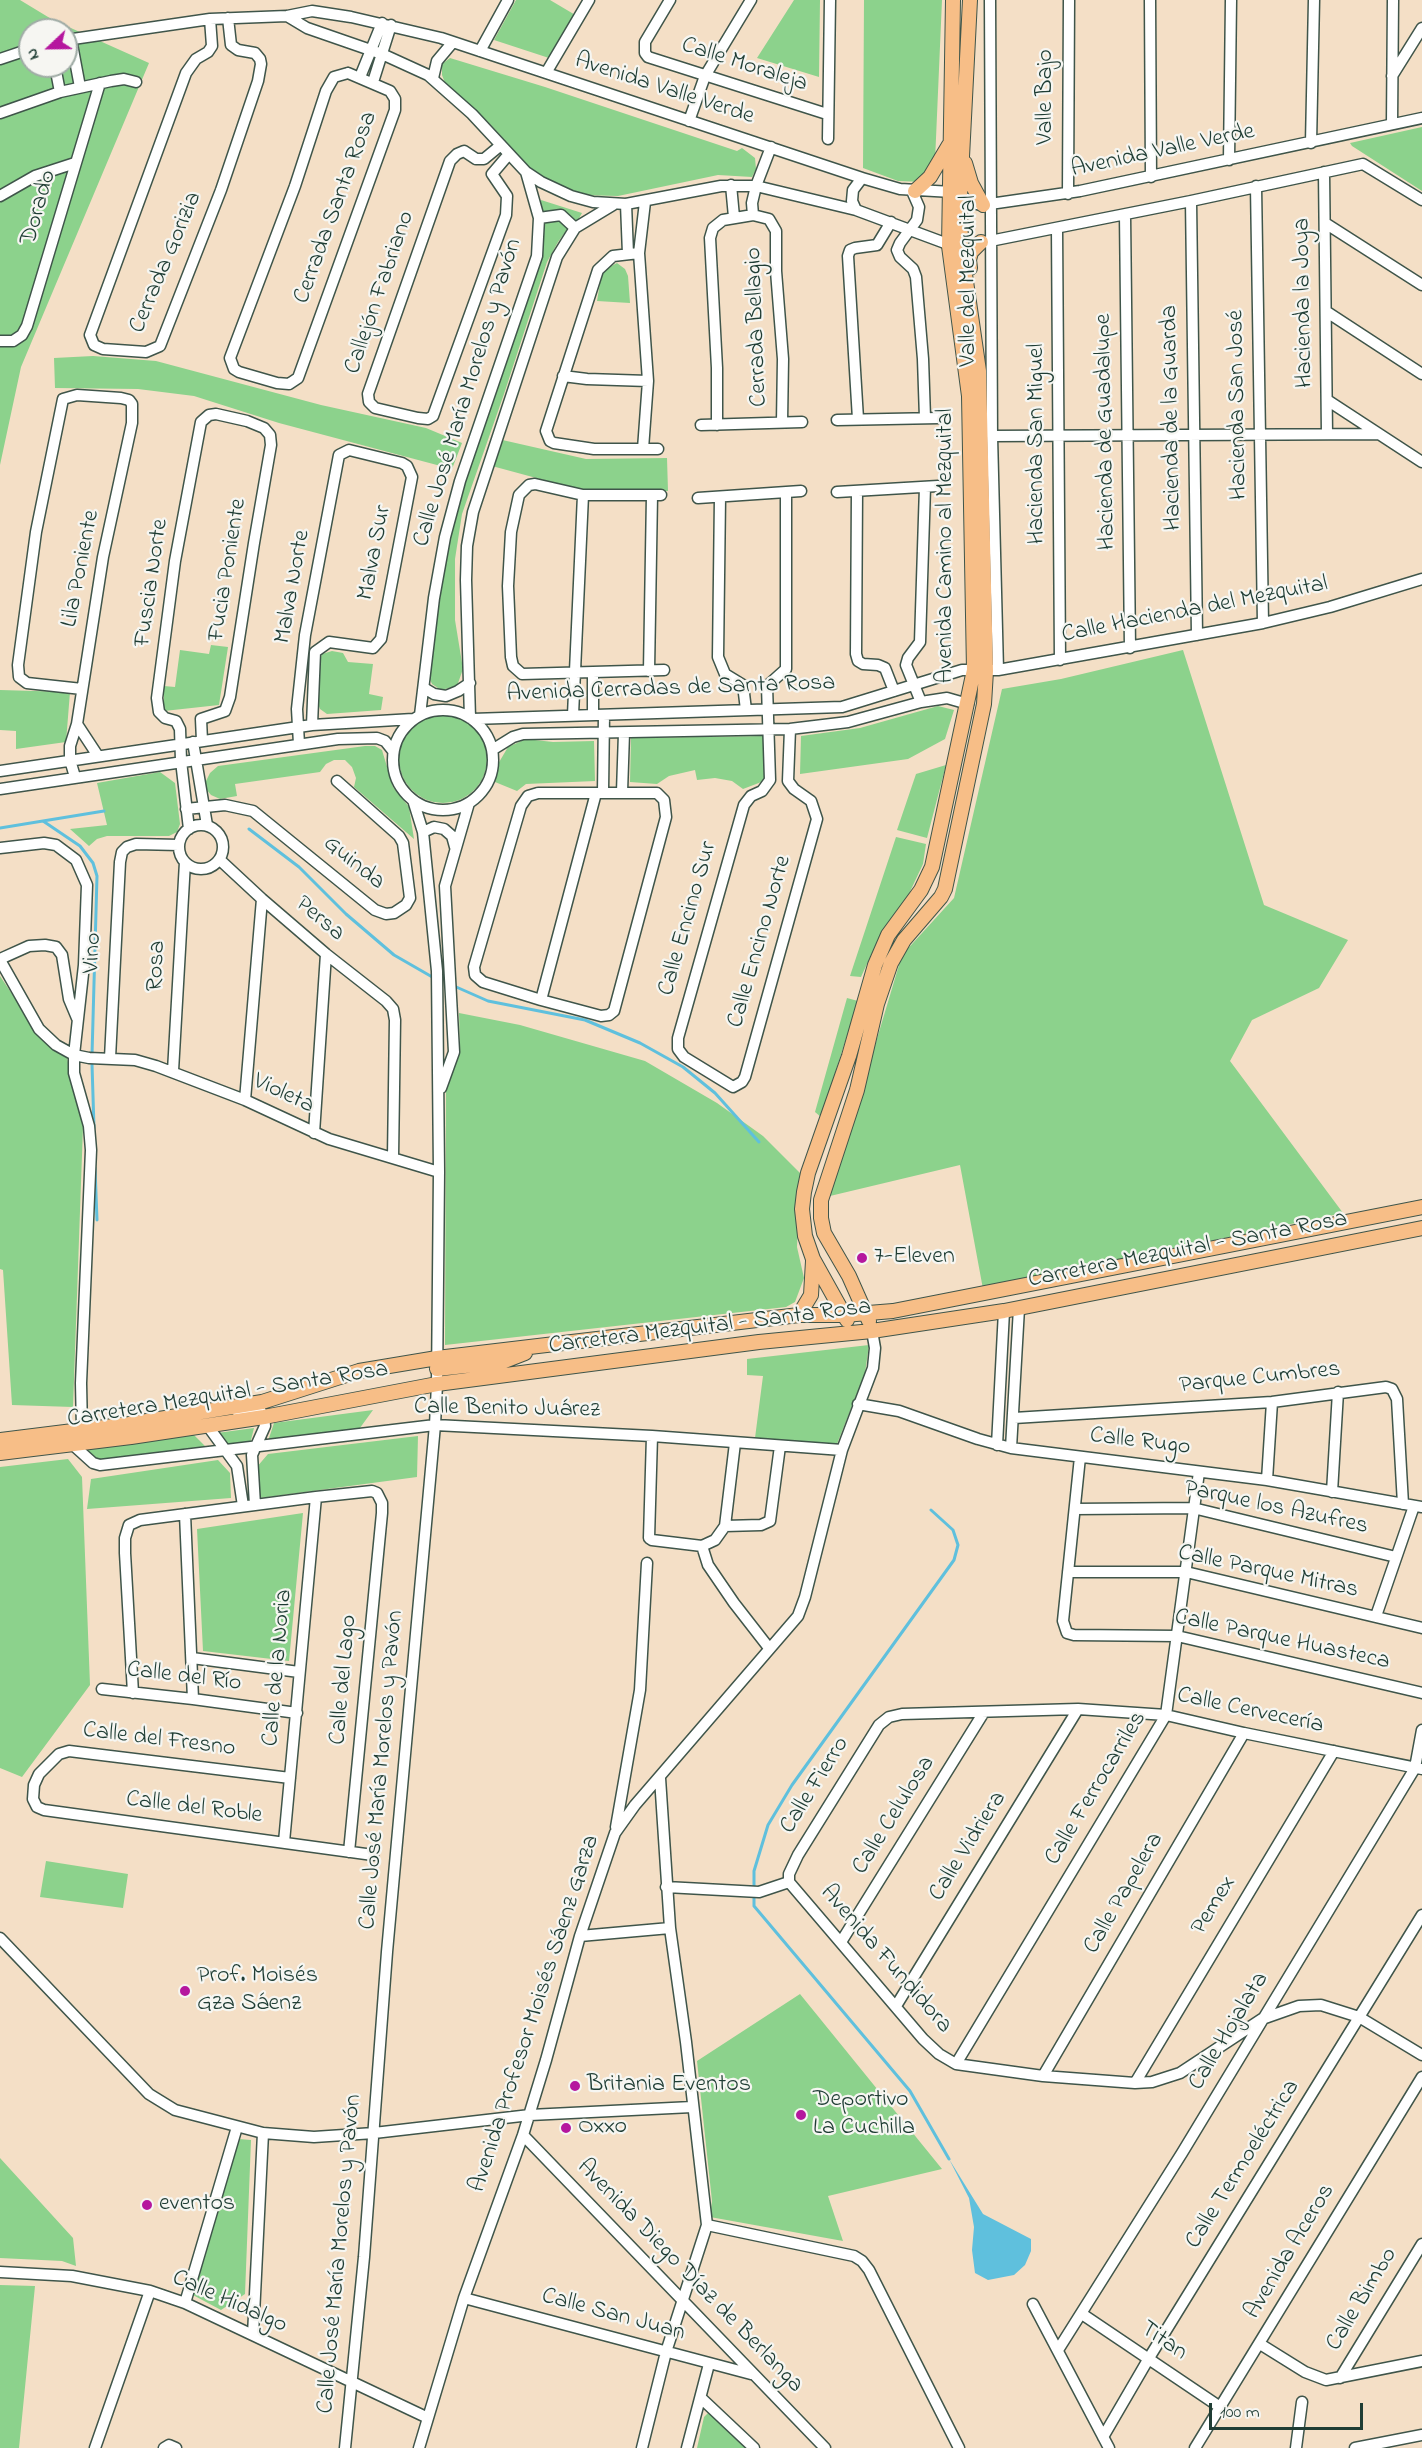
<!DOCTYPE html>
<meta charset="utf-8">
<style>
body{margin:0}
#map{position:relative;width:1422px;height:2448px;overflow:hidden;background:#f4dfc6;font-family:"Indie Flower",sans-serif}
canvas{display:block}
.north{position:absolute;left:18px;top:18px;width:60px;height:60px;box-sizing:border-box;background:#f6f6f2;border:2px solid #a0aca6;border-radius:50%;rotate:248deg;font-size:16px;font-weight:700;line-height:24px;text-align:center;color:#1f3d34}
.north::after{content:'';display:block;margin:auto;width:21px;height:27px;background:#b5179e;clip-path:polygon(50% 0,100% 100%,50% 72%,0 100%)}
.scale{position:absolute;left:1209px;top:2403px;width:154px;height:27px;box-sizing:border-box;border:3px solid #1f3d34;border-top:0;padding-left:8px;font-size:18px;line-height:21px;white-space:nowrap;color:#1f3d34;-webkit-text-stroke:4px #f6f6f2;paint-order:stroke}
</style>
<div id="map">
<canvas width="1422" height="2448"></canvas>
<div class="north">N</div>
<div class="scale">100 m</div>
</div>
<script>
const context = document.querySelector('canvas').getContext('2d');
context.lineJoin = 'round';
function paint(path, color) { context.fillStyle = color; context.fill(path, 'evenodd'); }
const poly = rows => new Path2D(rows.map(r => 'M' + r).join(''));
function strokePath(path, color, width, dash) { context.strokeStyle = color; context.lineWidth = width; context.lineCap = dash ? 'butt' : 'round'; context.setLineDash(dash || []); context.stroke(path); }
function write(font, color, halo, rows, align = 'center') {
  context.font = font + ' "Indie Flower",sans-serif'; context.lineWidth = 4.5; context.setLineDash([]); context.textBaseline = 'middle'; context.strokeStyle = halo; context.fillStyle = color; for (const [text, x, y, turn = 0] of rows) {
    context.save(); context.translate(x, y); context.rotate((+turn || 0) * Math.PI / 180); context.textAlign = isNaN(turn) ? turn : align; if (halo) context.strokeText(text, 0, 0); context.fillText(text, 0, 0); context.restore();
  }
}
const green = poly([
 [0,0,20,0,53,20,149,63,21,367,0,465],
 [30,30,66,30,66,66,30,66],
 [516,0,550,0,577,16,549,58,494,40],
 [794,0,820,0,819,77,757,58],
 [864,0,942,0,935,161,923,182,898,181,863,168],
 [450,58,545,87,737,151,742,148,755,158,756,169,752,177,718,175,618,196,577,195,547,182,533,171,489,123,445,83,442,75,442,64],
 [1422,127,1422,191,1352,146,1350,143],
 [541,200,582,213,577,222,568,228,558,242,547,262,504,394,462,514,455,559,455,620,463,669,457,686,441,690,432,684,428,675,452,522,534,280],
 [617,263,625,269,628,276,630,303,597,301,602,271],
 [93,356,156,361,321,405,426,428,462,443,452,469,279,423,194,396,138,389,55,388,54,358],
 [498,439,586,459,667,458,668,491,588,492,492,466],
 [211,645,228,647,219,705,164,711,164,686,175,687,180,650,209,654],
 [1183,650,1264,905,1348,940,1319,988,1252,1020,1230,1061,1343,1213,983,1289,960,1165,830,1196,902,955,954,898,1002,689,1061,679],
 [332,651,343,653,348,662,373,664,369,694,383,697,381,710,327,714,320,709,316,698,319,662,322,654],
 [0,690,70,692,66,742,16,749,16,731,0,730],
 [938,706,954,710,945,739,908,759,800,774,801,736,860,728],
 '399 759a44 44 0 1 1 88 0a44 44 0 1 1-88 0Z',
 [764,736,764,781,743,789,732,781,715,778,697,780,695,770,669,776,657,784,630,782,631,738],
 [526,739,553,742,594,741,595,781,526,784,517,791,495,782,498,764,508,747],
 [365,746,375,746,382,750,393,787,409,807,414,839,354,787,356,778,352,767,345,760,334,760,326,764,320,772,235,784,237,796,220,799,211,795,206,789,206,781,210,773,218,766],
 [946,765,927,838,897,830,916,774],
 [160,772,175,783,180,824,177,832,169,836,107,836,97,839,89,846,70,829,107,825,97,783],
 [896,837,926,844,923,864,907,898,881,933,861,977,850,976],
 [0,976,43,1040,67,1058,83,1127,73,1407,12,1405,3,1270,0,1269],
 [847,998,858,1001,821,1117,815,1112],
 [459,1013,520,1025,645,1061,717,1103,763,1136,800,1173,797,1247,804,1278,795,1302,786,1307,445,1345,446,1087,460,1050],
 [869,1345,865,1373,837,1444,755,1438,763,1376,747,1375,747,1359],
 [373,1410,357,1432,268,1441,274,1423],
 [254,1428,250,1444,227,1445,217,1433],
 [193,1434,206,1447,98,1463,87,1449],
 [418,1436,417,1477,260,1498,256,1468,268,1454],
 [68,1459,82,1477,90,1685,22,1777,0,1768,0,1467],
 [218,1460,230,1473,231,1498,87,1509,91,1479],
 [303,1513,289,1661,203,1651,197,1529],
 [46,1861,128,1874,123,1908,40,1897],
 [800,1994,942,2169,828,2196,843,2241,710,2217,712,2201,697,2061],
 [239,2139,251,2140,245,2294,221,2310,191,2294],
 [0,2158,73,2238,76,2266,62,2261,0,2258],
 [0,2285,35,2286,19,2448,0,2448],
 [708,2413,715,2415,749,2448,697,2448,704,2417]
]);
const water = poly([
 [949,2159,983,2214,1031,2239,1031,2251,1025,2265,1014,2275,988,2280,975,2273,972,2250,974,2227,969,2198]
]);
const stream = poly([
 [43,821,80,846,93,863,97,876,92,1055],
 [0,828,104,811],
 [249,829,299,867,346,914,394,955,434,978],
 [454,986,488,1001,585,1020,640,1043,683,1067,715,1093,759,1142],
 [92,1064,94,1128],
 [95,1168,97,1220],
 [754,1888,754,1871,768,1825,792,1785,954,1560,958,1545,953,1530,931,1510],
 [754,1895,754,1906,910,2091,949,2159]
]);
const minor = poly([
 [670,0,645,42,645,53,648,57,827,114],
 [990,0,992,436,998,670],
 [1150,0,1151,177],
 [287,16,307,28,382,54,428,75,472,114,526,172,541,182,571,196,593,202,626,204,721,186,756,186,856,210,953,246],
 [210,19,212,46,208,52,196,59,186,73,90,335,94,345,103,349,146,352,160,346,221,190,258,81,261,64,260,59,255,53,238,50,231,45,228,18],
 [71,39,80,87],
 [66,40,210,19,287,16,312,11,351,17,441,38,862,178,900,189,952,192,977,204,983,205,1080,191,1422,118],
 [480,51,508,0],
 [0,59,30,49],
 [55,66,60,92],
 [348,73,390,91,395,99,395,110,298,378,289,384,277,383,239,372,234,369,230,358,295,186,326,91,334,77,348,73],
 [546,73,589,0],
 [1392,76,1422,28],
 [360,77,382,23],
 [433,78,437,61,453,42],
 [373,82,391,25],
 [0,113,60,92,111,81,124,79,136,82],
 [689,121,705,76,751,0],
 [1392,124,1393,0],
 [828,139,830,0],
 [1311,143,1314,0],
 [501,145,484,159,476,159,464,151,457,154,450,161,368,394,369,402,375,408,418,418,428,419,433,416,506,215,507,196,492,174,509,154],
 [1229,160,1231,0],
 [1324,172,1327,434],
 [731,185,734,217],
 [1256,186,1263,623],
 [912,191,919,207,917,220,900,243,897,250,900,257,913,269,916,277,923,359,925,418],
 [1068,194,1069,0],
 [0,196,35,176,75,163],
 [1191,201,1197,635],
 [626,204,628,254],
 [856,210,852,201,853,190,862,178],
 [753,215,752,203,756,186,771,147],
 [1125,215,1130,648],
 [539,218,561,215,575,228],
 [1325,223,1422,285],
 [1057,228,1060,660],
 [975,244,1191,201,1363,164,1422,200],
 [639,253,613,256,598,270,546,431,550,441,554,443,594,449,658,449],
 [1327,312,1422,374],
 [0,341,13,341,22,335,27,326,100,83],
 [563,376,587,379,648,381],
 [1327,400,1422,462],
 [858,419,848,256,850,250,855,248,877,245,891,222],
 [837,420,939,418],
 [701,425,802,422],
 [717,425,717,368,710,238,713,228,723,220,753,215,769,219,776,231,776,271,783,359,782,422],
 [992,436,1379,434],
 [643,449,648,381,639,253,645,202],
 [857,491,856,654,858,661,863,664,878,665,885,668,894,691],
 [786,492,786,669,767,686,770,780,762,791,751,796,744,805,678,1038,678,1049,684,1057,733,1087,742,1082,745,1077,817,819,811,801,794,789,788,781,790,729],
 [837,492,938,486],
 [661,495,583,495,535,484,529,485,519,495,511,532,508,586,511,657,513,666,522,674,664,670],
 [720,497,718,657,725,674,743,685,746,710],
 [698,498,801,491],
 [649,671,652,495],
 [424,688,434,694,446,696,458,691,470,683],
 [921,702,906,665,908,658,920,642,925,487],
 '393 760a50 50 0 1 1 100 0a50 50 0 1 1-100 0Z',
 [420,715,434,598,445,537,460,481,537,256,539,218,526,172],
 [573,715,583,495],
 [593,715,593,673],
 [470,718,466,580,467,546,473,512,557,257,575,228,613,205],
 [472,719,842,707,962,670,998,670,1263,623,1330,607,1422,579],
 [77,724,98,756],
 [193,742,207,825],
 [299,744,297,709,305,635,339,455,349,450,402,463,407,466,412,477,381,639,373,648,329,642,315,652,312,725],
 [492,750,513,737,523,734,790,729,848,722,921,702,947,698,968,704],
 [0,771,312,725,413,719],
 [75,777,70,760,70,746,77,724,103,557,132,423,132,404,129,400,121,398,77,395,63,399,36,532,18,665,19,677,27,683,82,689],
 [0,789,338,739,377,738,385,741,393,751],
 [603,792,604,715],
 [622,792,624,733],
 [538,793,657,793,664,800,666,817,614,1011,609,1015,601,1016,541,1000,483,982,475,975,474,967,521,806,528,796,538,793],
 [186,809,225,805,253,811,375,910,386,914,394,913,406,905,410,898,403,843,399,836,337,781],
 '179 847a22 22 0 1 1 44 0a22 22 0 1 1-44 0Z',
 [189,829,181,761,180,729,176,721,165,718,159,712,157,698,175,561,201,422,209,415,216,414,247,421,264,428,270,435,271,445,254,543,230,697,225,711,201,719,202,741],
 [423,832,434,827,444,829,452,836,455,847],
 [0,848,44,843,56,845,76,860,87,885,84,965,74,1055,74,1073,89,1126,91,1150,81,1383,82,1430],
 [220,860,262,899,326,954,386,1001,393,1009,395,1020,393,1157],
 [0,959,29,946,45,945,56,947,62,955,69,999,77,1018],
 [0,960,39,1029,56,1045,74,1055,89,1058,135,1060,156,1066,245,1100,329,1139,439,1172],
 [541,1000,596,793],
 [110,1058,120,862,122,852,127,847,136,844,179,845],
 [173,1071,185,862],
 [441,1088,454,1052,445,886,469,803],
 [245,1100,262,899],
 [314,1133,326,954],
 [858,1404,899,1411,978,1439,1011,1448,1267,1480,1422,1507],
 [237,1411,260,1410,264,1417,265,1426,252,1455,255,1505],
 [1014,1418,1272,1402,1386,1387,1392,1389,1397,1399,1403,1504],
 [207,1425,237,1466,243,1506],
 [652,1436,649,1538,652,1540,702,1546,715,1540,725,1526,735,1443],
 [72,1444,93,1463,100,1465,435,1425,652,1436,842,1450],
 [997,1445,1004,1311],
 [1011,1448,1019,1308],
 [1080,1457,1063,1621,1067,1633,1074,1635,1177,1636,1422,1693],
 [1267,1480,1272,1402],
 [1332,1492,1338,1392],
 [1075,1509,1193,1508,1396,1557],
 [185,1514,193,1699],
 [725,1526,761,1525,770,1521,780,1446],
 [702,1546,708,1565,734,1603,769,1648],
 [1068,1572,1186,1572,1422,1628],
 [1376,1616,1414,1506],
 [192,1658,299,1672],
 [102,1689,193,1699,297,1713],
 [133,1693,125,1553,125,1538,129,1525,140,1520,316,1497,372,1491,377,1493,382,1503,382,1513,349,1852],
 [290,1778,69,1751,59,1754,39,1774,34,1785,33,1799,37,1807,44,1810,373,1855],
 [616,1827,640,1690,647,1563],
 [284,1842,316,1497],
 [789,1882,923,2039,939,2054,956,2064,1043,2076,1135,2083,1152,2082,1180,2073,1262,2019,1299,2006,1321,2005,1359,2017,1422,2055],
 [789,1882,789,1874,798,1855,879,1725,889,1717,902,1714,1078,1709,1166,1715,1244,1733,1422,1769],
 [666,1887,759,1892,789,1882],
 [580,1936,670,1928],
 [0,1938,149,2094,175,2110,263,2133,314,2137,374,2133,530,2115,692,2107],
 [841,1942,984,1712],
 [896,2006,1078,1709],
 [956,2064,1166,1715,1199,1472],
 [1043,2076,1244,1733],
 [1135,2083,1334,1751],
 [523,2135,825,2448],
 [707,2225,854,2256,862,2261,869,2270,959,2448],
 [0,2272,72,2276,150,2291,185,2303,428,2418],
 [464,2298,751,2374],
 [185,2303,237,2127],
 [1033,2304,1109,2448],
 [1082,2314,1220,2407],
 [253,2335,263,2133],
 [1260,2344,1305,2372,1326,2380,1422,2361],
 [1058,2350,1182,2153,1415,1768,1422,1730],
 [1340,2378,1422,2244],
 [701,2398,754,2448],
 [1103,2437,1149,2358,1422,1915],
 [95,2448,150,2291],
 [164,2448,169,2445,176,2448],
 [345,2448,364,2257,387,1952,435,1425,437,1384,439,1172,437,971,423,832,413,800],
 [419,2448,464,2298,523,2135,546,2060,580,1936,615,1833,635,1805,798,1616,805,1597,842,1450,873,1368,875,1348,872,1331],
 [642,2448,666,2352,707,2225,686,2042,670,1928,660,1778],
 [687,2448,709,2364],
 [1195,2448,1422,2077],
 [1296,2448,1302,2402],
 [1355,2448,1422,2435]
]);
const major = poly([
 [965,163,971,183,983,205],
 [915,191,930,177,949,145],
 [970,268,969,260,971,252,981,242],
 [799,1315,811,1295,813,1261],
 [847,1320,813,1259,805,1236,802,1209,804,1192,808,1173,849,1056,875,965,888,935,921,890,932,867,974,670,969,396,949,246,953,0],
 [869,1321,849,1276,824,1233,821,1218,821,1200,857,1090,877,1004,891,963,904,940,941,897,945,889,984,704,986,671,979,371,961,247,960,196,970,0],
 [437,1369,502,1362,525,1353],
 [0,1440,129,1424,262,1402,359,1371,437,1358,799,1315,844,1315,893,1311,1422,1207],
 [0,1453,131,1437,264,1417,437,1384,759,1342,872,1331,1004,1311,1422,1228]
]);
const markers = [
 [862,1258,6,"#b5179e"],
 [185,1991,6,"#b5179e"],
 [575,2086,6,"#b5179e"],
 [801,2115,6,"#b5179e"],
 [566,2128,6,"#b5179e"],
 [147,2205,6,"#b5179e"]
];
const streetNames = [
 ["Calle Moraleja",744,66,18],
 ["Avenida Valle Verde",664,90,18],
 ["Valle Bajo",1047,97,-90],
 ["Avenida Valle Verde",1163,152,-12],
 ["Dorado",40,208,-74],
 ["Cerrada Santa Rosa",337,208,-70],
 ["Cerrada Gorizia",167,263,-67],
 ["Valle del Mezquital",970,281,-90],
 ["Callejón Fabriano",381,293,-71],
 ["Hacienda la Joya",1305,303,-91],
 ["Cerrada Bellagio",758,327,-92],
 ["Calle José María Morelos y Pavón",469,393,-73],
 ["Hacienda San José",1239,405,-91],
 ["Hacienda de la Guarda",1173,418,-91],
 ["Hacienda de Guadalupe",1107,432,-91],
 ["Hacienda San Miguel",1038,444,-90],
 ["Avenida Camino al Mezquital",947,546,-90],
 ["Malva Sur",376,553,-79],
 ["Lila Poniente",82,569,-79],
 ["Fucia Poniente",229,570,-81],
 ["Fuscia Norte",153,583,-82],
 ["Malva Norte",294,587,-80],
 ["Calle Hacienda del Mezquital",1195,611,-11],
 ["Avenida Cerradas de Santa Rosa",671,690,-2],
 ["Guinda",353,864,39],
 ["Calle Encino Sur",689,919,-74],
 ["Persa",319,920,40],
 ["Calle Encino Norte",761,942,-74],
 ["Vino",94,953,-87],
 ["Rosa",158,966,-87],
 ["Violeta",283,1095,25],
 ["Carretera Mezquital - Santa Rosa",1188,1251,-11],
 ["Carretera Mezquital - Santa Rosa",710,1328,-7],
 ["Parque Cumbres",1260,1379,-6],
 ["Carretera Mezquital - Santa Rosa",228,1396,-9],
 ["Calle Benito Juárez",507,1410,1],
 ["Calle Rugo",1140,1443,7],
 ["Parque los Azufres",1276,1509,12],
 ["Calle Parque Mitras",1268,1573,12],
 ["Calle Parque Huasteca",1282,1641,12],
 ["Calle de la Noria",279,1668,-85],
 ["Calle del Río",184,1678,7],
 ["Calle del Lago",345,1680,-85],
 ["Calle Cervecería",1250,1712,12],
 ["Calle del Fresno",159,1741,7],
 ["Calle José María Morelos y Pavón",383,1770,-85],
 ["Calle Fierro",816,1786,-58],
 ["Calle Ferrocarriles",1097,1789,-59],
 ["Calle del Roble",194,1809,7],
 ["Calle Celulosa",895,1816,-58],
 ["Calle Vidriera",969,1847,-58],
 ["Calle Papelera",1125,1894,-60],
 ["Pemex",1215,1906,-59],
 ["Avenida Fundidora",885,1960,49],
 ["Avenida Profesor Moisés Sáenz Garza",536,2014,-72],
 ["Calle Hojalata",1230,2032,-59],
 ["Calle Termoeléctrica",1244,2165,-58],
 ["Avenida Aceros",1291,2252,-59],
 ["Calle José María Morelos y Pavón",341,2254,-85],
 ["Avenida Diego Díaz de Berlanga",689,2277,46],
 ["Calle Bimbo",1363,2300,-59],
 ["Calle Hidalgo",229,2303,24],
 ["Calle San Juan",613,2316,15],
 ["Titan",1163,2342,34]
];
const poiNames = [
 ["7-Eleven",874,1258],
 ["Prof. Moisés",197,1977],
 ["Gza Sáenz",197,2005],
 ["Britania Eventos",587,2086],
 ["Deportivo",813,2101],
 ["La Cuchilla",813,2129],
 ["Oxxo",578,2128],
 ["eventos",159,2205]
];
paint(green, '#8cd28c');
paint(water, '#5fc0dd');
strokePath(stream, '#5fc0dd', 3);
strokePath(minor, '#3f554a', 13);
strokePath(major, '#3f554a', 16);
strokePath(minor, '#fff', 10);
strokePath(major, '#f7be87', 14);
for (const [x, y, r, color] of markers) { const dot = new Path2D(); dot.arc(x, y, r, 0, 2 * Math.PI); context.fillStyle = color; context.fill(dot); strokePath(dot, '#f6f6f2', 2); }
write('24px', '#1f3d34', '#f6f6f2', streetNames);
write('24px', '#1f3d34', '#f6f6f2', poiNames, 'left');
</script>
